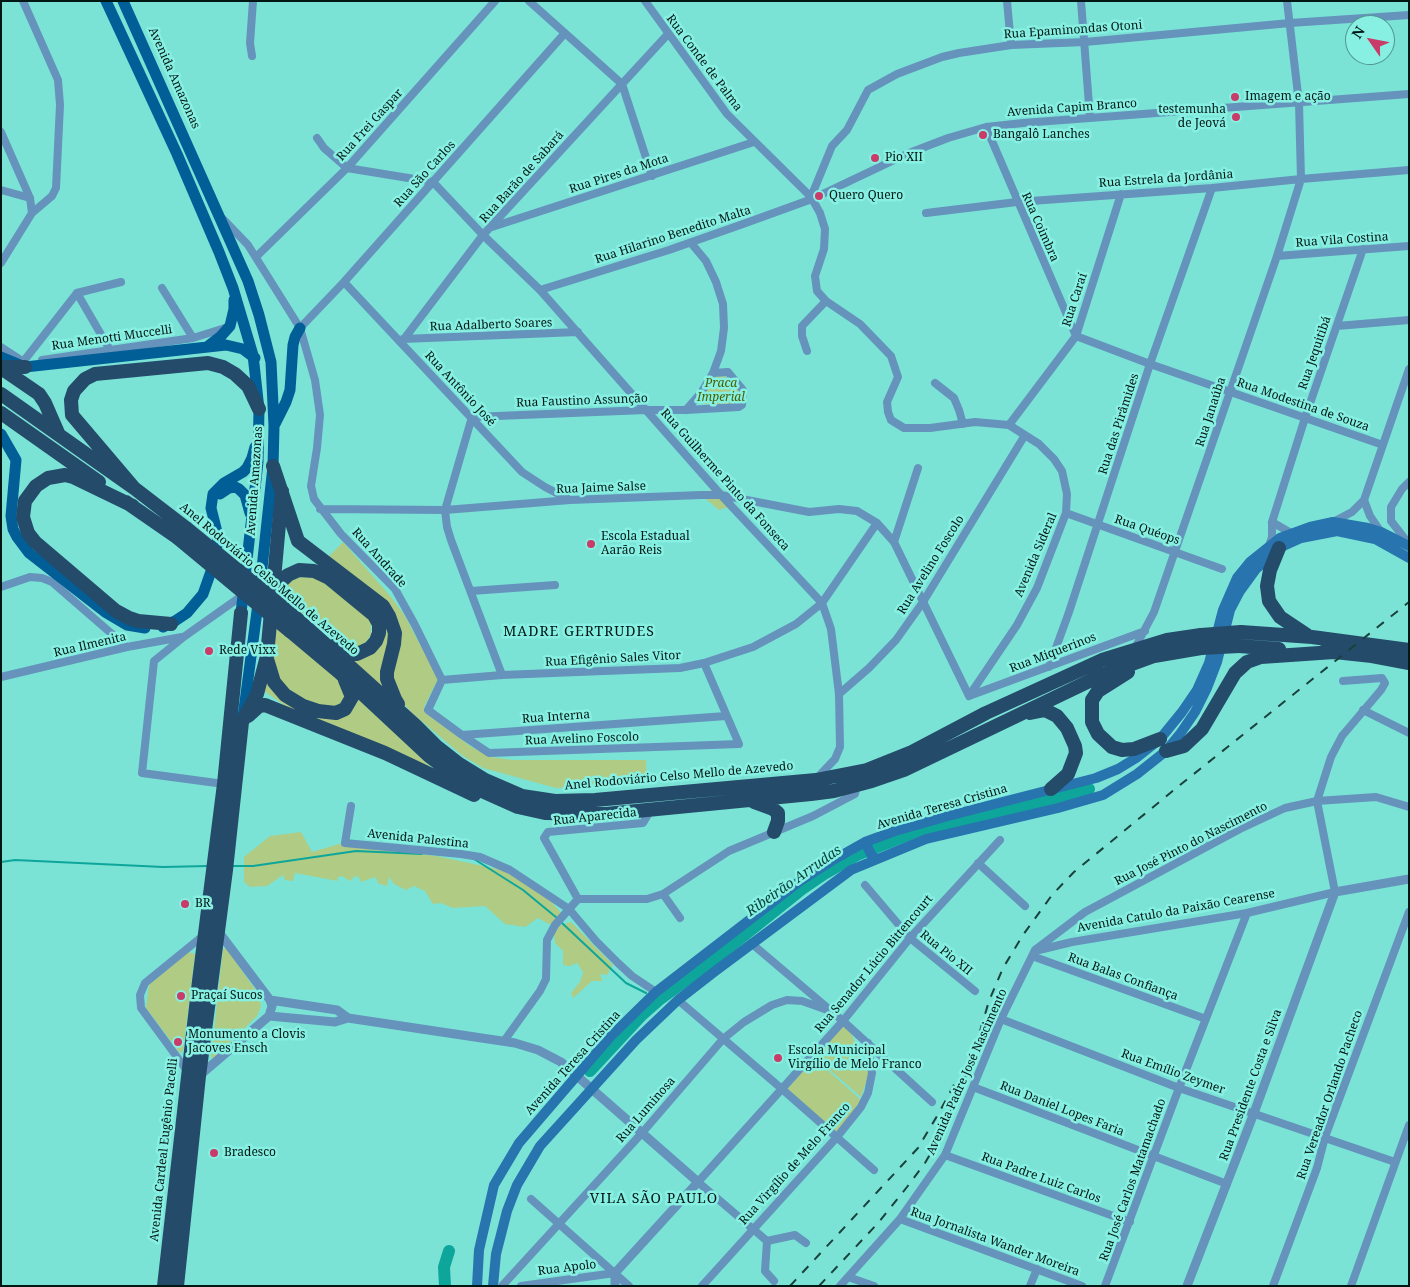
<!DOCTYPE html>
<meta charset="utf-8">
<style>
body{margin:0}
#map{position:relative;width:1410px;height:1287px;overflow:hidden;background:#7ae3d6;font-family:"Noto Serif",serif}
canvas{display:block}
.frame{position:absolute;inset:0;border:2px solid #011714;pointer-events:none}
.north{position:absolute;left:1345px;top:15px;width:50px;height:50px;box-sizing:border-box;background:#87f0e3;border:1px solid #519990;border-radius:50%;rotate:303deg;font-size:14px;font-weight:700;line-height:20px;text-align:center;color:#011714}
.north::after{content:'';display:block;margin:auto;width:18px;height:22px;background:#c93b68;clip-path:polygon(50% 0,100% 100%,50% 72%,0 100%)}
</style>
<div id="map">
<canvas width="1410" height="1287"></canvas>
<div class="frame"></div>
<div class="north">N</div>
</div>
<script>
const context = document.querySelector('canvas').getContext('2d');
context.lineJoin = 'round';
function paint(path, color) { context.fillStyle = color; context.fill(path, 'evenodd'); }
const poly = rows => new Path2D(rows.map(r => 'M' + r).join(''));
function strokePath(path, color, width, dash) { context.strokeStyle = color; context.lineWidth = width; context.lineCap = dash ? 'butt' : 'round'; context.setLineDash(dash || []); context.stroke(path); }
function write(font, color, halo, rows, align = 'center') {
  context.font = font + ' "Noto Serif",serif'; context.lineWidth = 5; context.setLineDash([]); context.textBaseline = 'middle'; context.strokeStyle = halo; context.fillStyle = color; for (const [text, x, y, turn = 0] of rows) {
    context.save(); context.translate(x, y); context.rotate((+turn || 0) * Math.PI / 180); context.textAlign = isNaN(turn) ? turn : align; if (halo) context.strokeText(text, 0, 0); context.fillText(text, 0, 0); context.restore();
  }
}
const green = poly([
 [723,376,732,379,741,393,740,405,702,404,701,394,713,377],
 [713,484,734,498,731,506,719,510,706,499],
 [343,542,391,597,405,616,438,679,424,707,427,714,470,746,490,757,513,760,646,760,647,784,556,788,483,768,463,756,413,714,403,703,392,678,399,644,398,621,386,603,329,556],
 [299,577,317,578,369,616,371,624,371,635,365,643,356,648,340,644,332,639,284,597,282,593,287,584],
 [276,627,337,677,346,697,339,705,334,707,311,704,281,684,273,660],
 [384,627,390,628,383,689,349,658],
 [266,676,272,689,345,715,354,707,357,700,359,700,431,767,430,770,291,710,264,691],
 [301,832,312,852,339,844,436,856,502,870,543,893,562,914,551,925,538,918,525,927,505,924,485,906,453,908,441,903,433,904,425,891,414,886,406,890,394,884,389,877,387,886,379,884,375,877,361,882,358,876,354,877,350,881,342,876,337,878,338,881,295,873,293,881,285,880,283,875,267,886,250,887,244,882,244,857,270,836],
 [571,922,613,965,607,975,600,974,602,981,592,981,573,998,571,993,580,982,583,972,577,963,570,966,563,965,563,951,555,943,554,934,559,926],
 [226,948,259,995,261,1006,257,1016,214,1058,211,1057,223,949],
 [188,952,195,954,183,1051,180,1053,146,1008,149,985],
 [842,1024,849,1029,869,1073,861,1097,815,1057],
 [814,1058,860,1099,859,1104,837,1134,787,1089]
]);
const stream = poly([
 [474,859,523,890,557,918],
 [1,862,15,860,163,867,208,866],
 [233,866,253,866,356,851,422,854],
 [562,923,626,983,646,993]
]);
const river = poly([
 [590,1071,642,1015,659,1000,711,962,802,889,824,874,857,855,921,830,1026,806,1089,789],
 [445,1286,444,1267,449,1251]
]);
const minor = poly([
 [529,1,622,84,652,176],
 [645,1,727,114,811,197,820,213,825,229,824,249,815,276,817,291,826,301,860,324,891,356,898,377,887,402,888,412,891,420,904,428,930,428,975,422,1009,425,1039,444,1054,459,1062,471,1067,494,1066,513,1037,588,1017,625,969,696],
 [1007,1,1011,45],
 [1081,1,1090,118],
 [252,56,250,43,253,1],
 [986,127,1076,336,1150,364,1383,445],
 [1,132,30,198,32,213],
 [317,138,324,148,347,168,433,182,483,235,540,290,721,495,822,603,831,629,839,694,840,747,835,759,817,778],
 [1,190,30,198],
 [811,197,832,146,847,130,868,90,897,74,942,57,959,53,1011,45,1085,42,1290,23,1409,15],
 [926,213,1017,202,1212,188,1301,179,1409,170],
 [223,219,248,245,300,328,315,380,320,415,317,448,311,486,314,499,341,534,395,589,415,625,442,680],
 [492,227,754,142],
 [1277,256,1409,246],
 [256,257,347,168,495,1],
 [1,263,32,213,52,196,56,188,60,105,58,80,23,1],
 [344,282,522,472,545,487,568,499],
 [162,288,193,338],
 [540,290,669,250,743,224,812,199,909,153,948,138,986,127,1023,123,1409,94],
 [77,293,110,350],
 [77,293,121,282],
 [1337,326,1409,320],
 [300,328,344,282,565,33],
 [403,339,578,332],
 [401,343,483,235,668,34],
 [1,347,24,362],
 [807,351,802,336,802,326,826,301],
 [42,360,193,338,225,328],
 [25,367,23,362,77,293],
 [935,383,954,398,959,410,963,424],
 [686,410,701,393,713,373,721,351,724,328,723,304,716,282,706,261,691,243],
 [1009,425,1076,336,1121,194],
 [1409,482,1402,489,1391,507,1391,521,1409,544],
 [1364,500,1370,516,1381,532],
 [320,509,445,510,570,500,701,495,721,495,809,512,839,509,857,511,877,523,894,542,969,696],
 [1066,513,1222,569],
 [1272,522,1291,533],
 [1333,522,1352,512,1364,500,1409,369],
 [894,542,918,468],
 [1269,546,1272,537,1272,522,1305,418,1363,249],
 [1,587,30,577,42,578,52,582,127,647],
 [471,591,555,585],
 [1135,648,1154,612,1277,256,1301,179,1299,103,1287,1],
 [1049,667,1069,612,1150,364,1212,188],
 [502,675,451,540,447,527,445,510,472,417,646,410,686,410,739,407,742,405,743,390,728,372,713,373],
 [1,677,127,647,182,637],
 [442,680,502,675,680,668,704,663,753,647,796,624,822,603,877,523],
 [442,680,428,710,462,735,726,716],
 [839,694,869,668,896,640,923,602,1025,435],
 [969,696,1145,631],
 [1363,710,1409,733],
 [462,735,489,753,739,744,704,663],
 [224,784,142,773,154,661,185,636,243,595],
 [351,806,345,843,461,854,480,857,510,870,569,909,596,941,618,963,632,976,656,992],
 [978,863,1025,906],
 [865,885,910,938,975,991],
 [663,894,680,918],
 [578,899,544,838,548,832,643,823,652,808],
 [751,943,843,1021,932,1102],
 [1039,950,1072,942,1247,913,1335,892,1317,801,1331,757,1342,736,1381,690,1385,683,1382,678,1343,681],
 [1032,956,1206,1019],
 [678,1000,782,1089,874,1170],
 [1001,1019,1179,1088,1395,1162],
 [504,1041,540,991,546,979,547,940,555,925,578,899,647,899,663,894,729,851,813,816,855,794,857,785],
 [188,1072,141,1008,140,995,145,983,204,935],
 [973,1087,1227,1184],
 [945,1155,1130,1222],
 [531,1199,629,1286],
 [900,1219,1082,1286],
 [767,1241,698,1182,843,1021,910,938,1000,840],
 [767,1241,765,1271,774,1281],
 [767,1241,795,1235,806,1243],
 [848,1277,874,1286],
 [502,1286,642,1133,723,1039,744,1022,772,1005,787,1000,802,1001,833,1012],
 [521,1286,615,1273],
 [702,1286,837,1137,861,1107,868,1093,872,1073,868,1043],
 [840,1286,900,1219,945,1155,1001,1019,1035,950,1085,912,1240,829,1285,808,1317,801,1376,797,1409,807],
 [1030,1286,1037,1269],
 [1105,1286,1179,1088,1247,913],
 [1273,1286,1317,1168,1325,1137,1409,912],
 [1351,1286,1409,1125]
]);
const tertiary = poly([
 [270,1000,337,1010,348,1018,515,1043,538,1050,561,1062,698,1182,615,1273,615,1286],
 [269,1016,335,1022,348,1018],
 [199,1076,269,1016,272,1006,270,1000,218,931],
 [1187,1286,1254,1113,1335,892,1409,879]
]);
const secondary = poly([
 [865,842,872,856,877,859],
 [477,1286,479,1250,494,1185,519,1143,610,1037,656,992,800,881,833,860,865,842,895,831,948,816,1096,778,1118,769,1136,758,1160,739,1182,712,1197,690,1209,663,1223,610,1237,578,1250,562,1280,538,1310,527,1333,522,1368,528,1381,532,1409,546],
 [493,1286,496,1254,507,1211,517,1185,540,1146,636,1040,678,1000,714,972,851,870,926,839,1058,808,1103,795,1137,774,1166,751,1180,734,1195,712,1207,688,1217,662,1230,610,1240,591,1256,569,1279,548,1301,538,1337,531,1375,539,1409,558]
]);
const primary = poly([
 [106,1,177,154,219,252,233,288,253,355,259,409,258,462,241,613],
 [123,1,248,281,259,315,271,362,274,426,273,466,259,596,243,717],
 [208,346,221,336,230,326,234,309,234,300],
 [1,357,25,367,226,345,243,349,255,358],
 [275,424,286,402,290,390,293,345,295,337,300,328],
 [1,434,16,460,11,516,13,529,17,537,29,553,105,612,127,625,145,628],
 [220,494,229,488,235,487,239,489,245,495,250,513],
 [163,627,175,621,187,613,203,594,215,560,218,536,211,508,213,494,224,483,243,472,247,468,252,458,255,447]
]);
const motorway = poly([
 [1,367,25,367],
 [1,368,39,394,45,403,59,435],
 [1,394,134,488,186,528],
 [1,413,99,482],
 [273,466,298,541,383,606,389,616,395,633,394,644,387,672,387,679,395,699,398,704],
 [134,488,72,415,71,400,74,391,85,379,95,374,208,363,223,367,235,374,248,386,259,409],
 [126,502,178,538],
 [133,506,73,477,65,475,48,478,36,486,25,501,23,517,28,533,35,542,116,611,129,618,138,621,171,624],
 [1279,548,1270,570,1267,586,1269,601,1280,617,1307,635],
 [274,588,288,575,299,570,314,571,329,578,374,615,379,624,379,633,376,641,370,648,357,654,348,653,334,646],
 [295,617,416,726,436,746,459,764,485,780,522,796,555,801,595,800,816,780,867,770,912,752,986,713,1102,660,1167,640,1201,635],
 [290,631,340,673,429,756,453,774,480,790,518,807,545,813,606,814,811,794,834,791,872,781,904,770,1102,675,1154,656,1201,648],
 [1241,632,1312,637,1409,650],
 [1239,646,1279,649],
 [1325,651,1372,656,1409,663],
 [267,659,274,682,285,695,303,706,318,711,336,713,345,709,352,697,345,680],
 [1128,672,1098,691,1092,700,1092,722,1098,734,1112,747,1122,750,1134,749,1160,739],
 [1030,713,1045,710,1057,716,1067,728,1075,746,1076,753,1068,774,1051,789],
 [248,716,259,706,265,705,385,753,474,795],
 [1166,751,1184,746,1202,729,1235,673,1247,662,1261,657,1334,652],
 [754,802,773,809,778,813,778,821,774,832],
 [164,1286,199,981,224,784,241,613],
 [177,1286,199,1076,226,870,242,722,257,694,267,656,282,491]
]);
const rail = poly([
 [790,1286,918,1148,940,1111,957,1079],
 [819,1286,879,1222,907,1187,925,1163,941,1135,969,1068,989,1001,1003,968,1023,935,1052,895,1074,872,1180,785,1409,602]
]);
const motorwayBridge = poly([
 [186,528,295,617],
 [178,538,290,631],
 [1201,635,1241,632],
 [1201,648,1239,646]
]);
const markers = [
 [1235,97,5,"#c93b68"],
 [1236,117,5,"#c93b68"],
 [983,135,5,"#c93b68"],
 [875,158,5,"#c93b68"],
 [819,196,5,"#c93b68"],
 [591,544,5,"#c93b68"],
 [209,651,5,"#c93b68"],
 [185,904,5,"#c93b68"],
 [181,996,5,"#c93b68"],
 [178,1042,5,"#c93b68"],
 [778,1058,5,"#c93b68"],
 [214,1153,5,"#c93b68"]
];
const streetNames = [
 ["Rua Epaminondas Otoni",1073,30,-4],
 ["Rua Conde de Palma",704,63,53],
 ["Avenida Amazonas",174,78,66],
 ["Avenida Capim Branco",1072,108,-4],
 ["Rua Frei Gaspar",370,125,-48],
 ["Rua São Carlos",425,174,-48],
 ["Rua Pires da Mota",619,174,-18],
 ["Rua Barão de Sabará",522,177,-48],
 ["Rua Estrela da Jordânia",1166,179,-4],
 ["Rua Coimbra",1040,227,66],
 ["Rua Hilarino Benedito Malta",673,235,-18],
 ["Rua Vila Costina",1342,240,-4],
 ["Rua Caraí",1075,300,-72],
 ["Rua Adalberto Soares",491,325,-2],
 ["Rua Menotti Muccelli",112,338,-8],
 ["Rua Jequitibá",1315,353,-71],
 ["Rua Antônio José",460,389,47],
 ["Rua Faustino Assunção",582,401,-2],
 ["Rua Modestina de Souza",1303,405,19],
 ["Rua Janaúba",1211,412,-72],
 ["Rua das Pirâmides",1119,424,-72],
 ["Rua Guilherme Pinto da Fonseca",725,480,48],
 ["Avenida Amazonas",255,481,-86],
 ["Rua Jaime Salse",601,488,-2],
 ["Rua Quéops",1147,530,19],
 ["Avenida Sideral",1036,555,-67],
 ["Rua Andrade",379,558,48],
 ["Rua Avelino Foscolo",931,565,-58],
 ["Anel Rodoviário Celso Mello de Azevedo",269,579,40],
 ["Rua Ilmenita",90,645,-13],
 ["Rua Miquerinos",1053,653,-21],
 ["Rua Efigênio Sales Vitor",613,659,-3],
 ["Rua Interna",556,717,-4],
 ["Rua Avelino Foscolo",582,739,-2],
 ["Anel Rodoviário Celso Mello de Azevedo",679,776,-5],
 ["Avenida Teresa Cristina",942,807,-16],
 ["Rua Aparecida",595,817,-6],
 ["Avenida Palestina",418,839,6],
 ["Rua José Pinto do Nascimento",1191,844,-27],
 ["Avenida Catulo da Paixão Cearense",1176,911,-10],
 ["Rua Pio XII",946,953,39],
 ["Rua Senador Lúcio Bittencourt",874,964,-50],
 ["Rua Balas Confiança",1123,977,20],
 ["Avenida Teresa Cristina",573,1063,-48],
 ["Avenida Padre José Nascimento",967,1072,-66],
 ["Rua Emílio Zeymer",1173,1072,20],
 ["Rua Presidente Costa e Silva",1251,1085,-70],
 ["Rua Vereador Orlando Pacheco",1330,1095,-71],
 ["Rua Daniel Lopes Faria",1062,1109,21],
 ["Rua Luminosa",646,1110,-49],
 ["Avenida Cardeal Eugênio Pacelli",164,1150,-84],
 ["Rua Virgílio de Melo Franco",795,1164,-48],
 ["Rua Padre Luiz Carlos",1041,1178,20],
 ["Rua José Carlos Matamachado",1133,1180,-70],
 ["Rua Jornalista Wander Moreira",995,1242,20],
 ["Rua Apolo",567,1268,-7]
];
const poiNames = [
 ["Imagem e ação",1245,97],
 ["testemunha",1226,110,"right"],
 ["de Jeová",1226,124,"right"],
 ["Bangalô Lanches",993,135],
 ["Pio XII",885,158],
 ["Quero Quero",829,196],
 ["Escola Estadual",601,537],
 ["Aarão Reis",601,551],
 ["Rede Vixx",219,651],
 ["BR",195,904],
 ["Praçaí Sucos",191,996],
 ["Monumento a Clovis",188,1035],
 ["Jacoves Ensch",188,1049],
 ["Escola Municipal",788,1051],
 ["Virgílio de Melo Franco",788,1065],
 ["Bradesco",224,1153]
];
const parkNames = [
 ["Praca",721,384],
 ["Imperial",721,398]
];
const neighbourhoodNames = [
 ["MADRE GERTRUDES",579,632],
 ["VILA SÃO PAULO",654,1199]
];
const waterNames = [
 ["Ribeirão Arrudas",794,881,-35]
];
paint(green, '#b0cb83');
strokePath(stream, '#0ea69a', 2);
strokePath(river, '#0ea69a', 12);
strokePath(minor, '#6593bb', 8);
strokePath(tertiary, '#6593bb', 9);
strokePath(secondary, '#2774af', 10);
strokePath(primary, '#025e97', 11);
strokePath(motorway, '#244b6a', 14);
strokePath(rail, '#1a413c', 2, [9, 9]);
strokePath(motorwayBridge, '#244b6a', 14);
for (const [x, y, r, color] of markers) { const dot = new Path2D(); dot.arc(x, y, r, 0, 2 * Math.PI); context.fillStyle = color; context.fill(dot); strokePath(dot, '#87f0e3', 2); }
write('12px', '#011714', '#87f0e3', streetNames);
write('12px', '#011714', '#87f0e3', poiNames, 'left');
write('italic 12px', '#476101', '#87f0e3', parkNames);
context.letterSpacing = '1px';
write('14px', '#011714', '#87f0e3', neighbourhoodNames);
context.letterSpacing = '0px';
write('italic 14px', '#09443f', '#87f0e3', waterNames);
</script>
